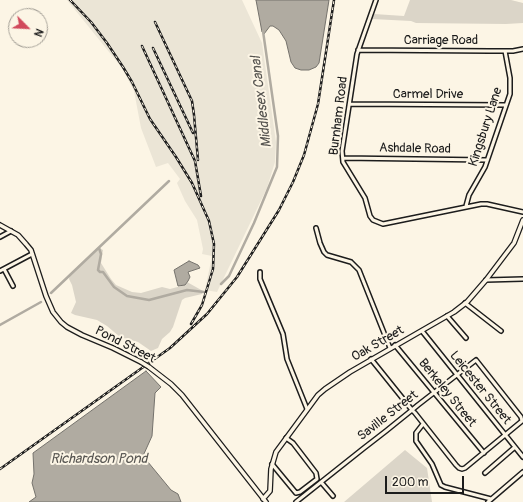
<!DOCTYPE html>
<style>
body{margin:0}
#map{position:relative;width:523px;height:502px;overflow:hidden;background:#fcf5e5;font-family:Pangolin,sans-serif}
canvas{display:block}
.north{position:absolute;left:8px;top:8px;width:40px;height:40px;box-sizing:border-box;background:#fcf5e5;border:1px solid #a29e95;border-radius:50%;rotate:114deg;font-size:11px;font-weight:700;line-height:16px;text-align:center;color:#1c1c1c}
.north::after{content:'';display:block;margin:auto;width:14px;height:18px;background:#d1495b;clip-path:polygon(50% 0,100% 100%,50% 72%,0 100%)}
.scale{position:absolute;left:385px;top:476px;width:79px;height:18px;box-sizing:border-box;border:2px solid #1c1c1c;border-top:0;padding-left:5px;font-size:12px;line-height:14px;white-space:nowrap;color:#1c1c1c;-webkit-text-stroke:3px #fcf5e5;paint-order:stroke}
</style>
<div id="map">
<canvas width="523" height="502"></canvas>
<div class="north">N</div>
<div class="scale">200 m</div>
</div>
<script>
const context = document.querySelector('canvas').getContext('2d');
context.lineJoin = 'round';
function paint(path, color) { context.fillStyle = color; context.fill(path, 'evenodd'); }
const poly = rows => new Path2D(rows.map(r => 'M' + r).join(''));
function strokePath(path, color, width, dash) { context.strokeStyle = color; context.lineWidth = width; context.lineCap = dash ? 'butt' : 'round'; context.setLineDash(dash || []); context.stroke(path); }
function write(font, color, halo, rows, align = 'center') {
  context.font = font + ' Pangolin,sans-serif'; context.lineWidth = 4; context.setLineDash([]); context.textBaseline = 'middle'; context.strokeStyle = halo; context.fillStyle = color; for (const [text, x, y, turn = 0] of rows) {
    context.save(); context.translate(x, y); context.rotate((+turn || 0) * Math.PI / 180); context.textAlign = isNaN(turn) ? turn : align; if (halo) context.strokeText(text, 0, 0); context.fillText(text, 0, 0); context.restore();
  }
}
const built = poly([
 [67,0,242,0,262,43,276,142,275,162,267,188,217,292,205,290,212,256,202,254,203,249,197,220,185,201,177,183,180,179,168,163,156,167,141,128,134,91,122,68]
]);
const green = poly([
 [410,0,511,0,523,3,523,23,506,24,416,23,411,21,372,19,374,14,404,16],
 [98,247,103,250,101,263,111,279,116,285,132,292,141,293,162,287,170,289,185,285,187,282,203,291,202,294,185,298,182,300,173,327,170,332,162,339,158,348,151,351,138,342,120,337,107,326,97,320,75,315,71,313,76,302,72,285,69,279,70,274],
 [405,450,427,468,432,502,344,502]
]);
const water = poly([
 [256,0,329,0,319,63,316,67,309,70,301,70,295,68,291,62,286,41,279,30,273,26,270,26,264,34,262,32,256,0],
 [189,261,198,265,200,268,188,272,190,277,188,281,185,285,178,286,174,270,189,261],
 [146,371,161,387,155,393,152,436,143,456,171,490,178,494,181,502,29,502,36,497,32,483,34,474,33,453,146,371]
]);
const canal = poly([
 [99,248,101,254,98,270,100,272,103,272,114,287,127,296,149,300,187,290,204,292],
 [221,284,229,276,254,223,277,167,278,136,263,31],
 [51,293,169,181],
 [0,325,41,302]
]);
const minor = poly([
 [376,0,357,54,342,151,343,162,365,198,370,216,373,220,383,224,481,204,487,204,523,212],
 [358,50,490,51,513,51,523,49],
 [350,104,506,105],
 [343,158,487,160],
 [466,206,469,195,485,167,510,94,510,78,505,51],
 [316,228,320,243,324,252,327,255,351,262,359,270,390,348],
 [0,237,11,231],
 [4,269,13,286],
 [0,271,32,254],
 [260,272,260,279,283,334,287,359,307,409],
 [486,280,523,279],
 [465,303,501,331],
 [447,316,466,338],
 [422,331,523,457],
 [395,345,484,453],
 [423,424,416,433,416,441,432,464,441,485,445,487,491,499],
 [272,464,296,493,300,492,317,479,316,473,293,443,286,438],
 [485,473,515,447],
 [321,482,333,496],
 [296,502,364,448,386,431,412,410,418,405,476,360,521,417,522,421,465,468,462,469,459,468,456,465,415,413,412,410,371,359],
 [488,502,523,472]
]);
const tertiary = poly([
 [0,225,18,235,26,244,31,250,46,296,53,312,61,322,67,327,82,335,113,348,141,362],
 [149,367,171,384,182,395,266,502],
 [263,499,270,491,271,469,276,452,318,395,325,389,350,372,454,312,467,302,486,280,514,243,523,220]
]);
const rail = poly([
 [70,0,91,22,107,43,123,67,132,82,150,119,176,157,192,183,209,221,214,244,213,269,202,305,191,324],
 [155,22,192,101,194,115,198,160],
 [142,46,195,161,201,196],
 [153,48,193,133],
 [0,469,170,348,207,314,237,277,279,210,293,182,304,155,318,104,334,0]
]);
const tertiaryBridge = poly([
 [141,362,149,367]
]);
const streetNames = [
 ["Carriage Road",441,41],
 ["Carmel Drive",428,95],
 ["Burnham Road",339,116,-83],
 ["Kingsbury Lane",486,127,-72],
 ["Ashdale Road",415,149,1],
 ["Oak Street",378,344,-30],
 ["Pond Street",125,345,27],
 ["Leicester Street",480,388,51],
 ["Berkeley Street",447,393,51],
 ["Saville Street",388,416,-38]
];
const waterNames = [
 ["Middlesex Canal",262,102,-97],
 ["Richardson Pond",99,459]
];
paint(built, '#ebe5d6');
paint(green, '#dbd5c8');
paint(water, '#b0aba1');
strokePath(water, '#75726c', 1);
strokePath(canal, '#b0aba1', 2.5);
strokePath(minor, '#1c1c1c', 6);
strokePath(tertiary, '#1c1c1c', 6);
strokePath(minor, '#fcf5e5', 3);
strokePath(tertiary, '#fcf5e5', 3.5);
strokePath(rail, '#1c1c1c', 2.5);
strokePath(rail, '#fcf5e5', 1, [3]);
strokePath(tertiaryBridge, '#1c1c1c', 6, []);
strokePath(tertiaryBridge, '#fcf5e5', 3.5);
write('13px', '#1c1c1c', '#fcf5e5', streetNames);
write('italic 14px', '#575551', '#fcf5e5', waterNames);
</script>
